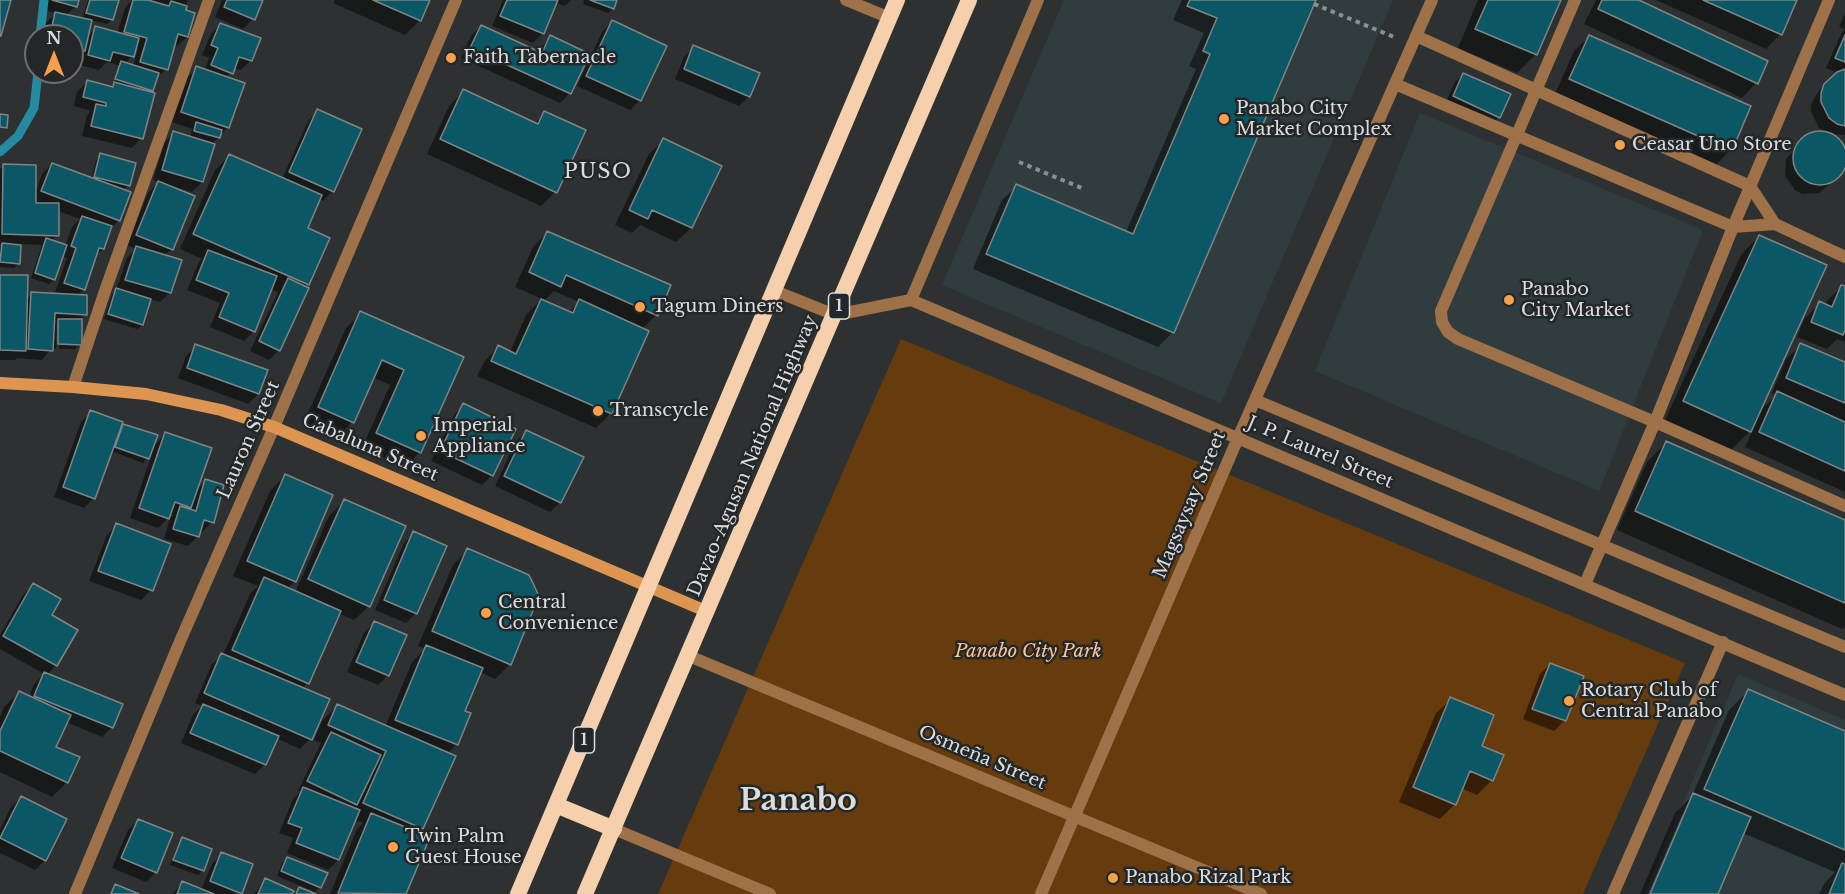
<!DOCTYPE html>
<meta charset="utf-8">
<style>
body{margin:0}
#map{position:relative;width:1845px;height:894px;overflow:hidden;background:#2d3132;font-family:"Libre Baskerville",serif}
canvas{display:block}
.north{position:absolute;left:24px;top:24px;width:60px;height:60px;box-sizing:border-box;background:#232728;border:2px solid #6c6f70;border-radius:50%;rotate:0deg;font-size:16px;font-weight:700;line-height:24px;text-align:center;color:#dadcdd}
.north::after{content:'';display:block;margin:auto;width:21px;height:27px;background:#f8a04b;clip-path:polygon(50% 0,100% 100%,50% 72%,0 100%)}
</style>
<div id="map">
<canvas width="1845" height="894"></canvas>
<div class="north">N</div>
</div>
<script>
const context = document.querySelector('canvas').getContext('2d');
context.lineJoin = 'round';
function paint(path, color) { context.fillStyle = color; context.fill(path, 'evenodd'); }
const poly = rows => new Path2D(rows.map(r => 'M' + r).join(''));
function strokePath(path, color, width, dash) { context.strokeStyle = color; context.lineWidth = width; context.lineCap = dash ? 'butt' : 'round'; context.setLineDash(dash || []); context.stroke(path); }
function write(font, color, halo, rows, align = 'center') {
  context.font = font + ' "Libre Baskerville",serif'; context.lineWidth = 5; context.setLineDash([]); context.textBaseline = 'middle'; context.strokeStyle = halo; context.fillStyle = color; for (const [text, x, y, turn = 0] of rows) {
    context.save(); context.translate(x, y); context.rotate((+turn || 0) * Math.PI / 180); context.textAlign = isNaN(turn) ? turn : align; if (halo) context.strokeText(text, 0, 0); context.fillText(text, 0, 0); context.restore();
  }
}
const built = poly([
 [1064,0,1393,0,1221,403,942,285],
 [1420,113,1703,230,1599,491,1315,371],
 [1738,674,1845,720,1845,894,1644,894]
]);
const green = poly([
 [901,339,1685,663,1583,894,658,894]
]);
const shadow = poly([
 [45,0,77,0,76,6,65,16,82,20,88,0,117,0,111,20,107,24,90,20,87,37,96,28,117,34,125,8,132,0,188,0,184,11,187,37,177,46,173,45,166,69,155,79,149,93,141,138,132,148,82,136,87,115,91,111,74,106,77,92,87,82,110,88,114,87,121,66,107,62,99,70,79,65,82,52,72,60,72,36,43,36,45,24,56,13,42,10],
 [135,47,138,48,133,66,125,64,132,56],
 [222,0,261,0,253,19,243,29,215,17],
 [335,0,429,0,420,20,405,35,333,3],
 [503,0,571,0,565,6,556,3,543,33,533,43,492,26],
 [584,0,616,0,613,8,608,13,583,4],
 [1182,0,1315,0,1173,332,1158,347,973,269,1002,200,1017,186,1126,232,1196,69,1189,66,1204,33,1173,20],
 [1478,0,1559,0,1536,54,1517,73,1458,48],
 [1596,0,1635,0,1756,83,1742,98,1584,24],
 [1656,0,1796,0,1780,34,1766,49],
 [1845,13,1845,29,1839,27],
 [612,22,640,100,630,110,577,86,602,32],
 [221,24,251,60,241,70,233,68,226,78,228,127,213,143,202,182,192,192,172,186,172,249,164,256,170,292,160,302,149,299,142,325,137,329,104,319,112,295,116,290,127,258,136,249,127,245,148,193,159,182,153,180,164,143,174,133,190,138,192,129,172,122,187,78,197,68,204,71,209,58,202,55,211,34],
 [481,26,538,52,550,37,570,93,560,103,461,58,471,36],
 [1845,29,1845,135,1829,134,1840,140,1845,150,1843,172,1819,193,1802,194,1795,190,1785,176,1786,159,1808,135,1825,132,1819,128,1811,112,1811,104,1820,89,1838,73,1826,68,1841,34],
 [1589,37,1730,150,1716,165,1555,94,1574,51],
 [694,47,749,96,739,106,675,79,684,57],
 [1463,74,1499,117,1489,127,1444,106,1454,84],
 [464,91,534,124,545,113,555,192,541,206,427,154,449,106],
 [318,111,333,191,323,201,319,199,306,229,307,284,304,287,279,350,269,360,250,351,278,292,270,289,254,331,244,341,210,327,220,303,187,290,199,262,202,259,180,249,215,170,229,156,282,179,308,121],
 [664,140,720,167,691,228,676,242,640,225,632,233,615,225,649,154],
 [101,155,128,185,123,191,119,220,110,229,103,249,95,256,84,289,77,296,85,314,81,319,80,344,75,349,59,349,60,323,57,323,56,349,52,348,42,360,17,358,15,360,0,360,0,276,26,300,32,294,60,294,55,292,67,258,62,256,54,279,49,284,31,278,42,245,20,244,18,264,14,268,0,267,0,247,3,244,0,244,0,169,4,166,35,195,42,174,52,164,91,179,96,160],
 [58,211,80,219,72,227,65,246,51,241,57,235],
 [547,233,656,315,642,329,647,331,610,414,596,428,477,376,484,362,498,347,510,352,526,315,542,299,515,287,533,247],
 [554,291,579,302,568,313,543,302],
 [1759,236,1759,412,1776,395,1772,393,1786,359,1801,345,1845,363,1845,492,1745,447,1754,427,1731,450,1665,420,1741,255],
 [1842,286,1845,288,1845,342,1837,339,1827,349,1797,337,1805,318,1820,303,1825,306,1827,301],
 [361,313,462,357,420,452,405,467,362,448,390,385,372,377,352,422,338,436,304,422,346,328],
 [196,346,266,371,258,394,248,404,178,378,186,356],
 [464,405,492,475,482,485,431,461,454,415],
 [91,412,118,431,124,425,152,447,166,434,195,491,206,481,212,522,202,532,199,531,198,536,188,546,164,539,170,518,173,515,170,513,168,518,158,528,130,518,152,454,148,458,148,457,109,443,108,446,147,459,143,463,111,451,94,498,84,508,54,497,81,422],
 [526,432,560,502,550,512,495,486,516,441],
 [1666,443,1845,522,1845,626,1842,629,1617,530,1647,462],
 [285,476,295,581,287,589,295,593,329,516,344,501,369,606,354,620,338,613,307,683,302,689,310,739,300,749,276,738,265,764,255,774,181,743,193,715,202,706,195,703,212,664,223,655,250,594,258,586,233,576,270,491],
 [117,525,151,590,141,600,89,581,107,535],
 [414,533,416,613,406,623,375,610,404,543],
 [468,550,510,664,495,679,480,672,463,712,456,744,447,754,422,828,417,833,428,838,404,894,330,894,357,829,363,823,354,820,338,860,328,870,287,853,293,838,279,833,293,799,300,792,298,791,321,743,314,740,322,721,337,706,385,727,412,662,425,649,418,646,453,565],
 [33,585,49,616,56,665,47,675,112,727,102,737,66,722,54,747,67,782,52,797,0,772,0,717,4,707,19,693,29,697,34,684,44,674,0,649,0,635,23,595],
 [374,623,388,675,378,685,347,672,364,633],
 [1550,664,1582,676,1564,721,1554,731,1523,719,1540,674],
 [1748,691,1845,732,1845,894,1819,894,1824,884,1835,872,1743,833,1717,894,1651,894,1685,815,1682,815,1648,894,1640,894,1675,813,1692,796,1729,710],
 [1451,699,1480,746,1492,780,1477,795,1461,788,1455,804,1440,819,1399,802,1436,713],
 [21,797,45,860,35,870,0,853,0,830,11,807],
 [138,820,156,872,146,882,112,868,128,830],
 [183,839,203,870,198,875,170,865,178,844],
 [222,854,241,893,239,894,172,894,182,883,201,890,212,864],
 [287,859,320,887,315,892,277,876,282,863],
 [266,880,291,894,254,894]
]);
const stream = poly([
 [40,36,44,0],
 [0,152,18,136,34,108,38,72]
]);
const building = poly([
 [0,0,11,0,1,36,0,36,0,0],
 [52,0,79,0,77,7,52,0],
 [90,0,119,0,113,20,86,13,90,0],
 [133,0,148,0,169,6,171,1,187,6,186,10,195,13,188,37,178,34,168,70,140,62,147,38,124,32,133,0],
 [227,0,263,0,255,20,224,7,227,0],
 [373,0,430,0,421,21,373,0],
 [507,0,558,0,544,34,500,16,507,0],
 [590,0,617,0,614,9,590,0],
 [1190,0,1316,0,1174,333,986,254,1016,184,1133,234,1210,54,1203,51,1217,18,1187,6,1190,0],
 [1488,0,1561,0,1537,55,1475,29,1488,0],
 [1602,0,1639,0,1768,61,1758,84,1598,9,1602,0],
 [1703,0,1797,0,1782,35,1703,0],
 [55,12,92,20,85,51,72,48,72,36,50,36,55,12],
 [612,20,667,46,641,101,586,76,612,20],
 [220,23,261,38,252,61,239,57,233,74,211,65,218,48,211,45,220,23],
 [481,25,542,53,550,35,590,54,571,94,470,48,481,25],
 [95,26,139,38,134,57,113,52,110,61,88,55,95,26],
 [1589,35,1751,106,1732,151,1569,79,1589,35],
 [1845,35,1845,62,1835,58,1845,35],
 [693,45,760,73,750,97,684,69,693,45],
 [121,61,159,73,153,91,115,79,121,61],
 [196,66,245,83,229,128,181,112,196,66],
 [1845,69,1845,126,1837,124,1829,118,1821,102,1821,93,1824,84,1837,72,1845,69],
 [1463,73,1511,94,1500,118,1453,96,1463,73],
 [87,80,113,87,114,82,155,93,143,139,91,126,96,104,106,106,106,103,83,97,87,80],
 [463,89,538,124,544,111,586,130,557,193,440,139,463,89],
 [317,109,362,129,334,192,289,172,317,109],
 [0,114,8,115,7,128,0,127,0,114],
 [196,122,222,130,220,138,194,131,196,122],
 '1793 158a27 27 0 1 1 54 0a27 27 0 1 1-54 0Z',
 [173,131,215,144,203,182,162,170,173,131],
 [663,138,722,166,692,228,652,210,648,219,629,210,663,138],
 [100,153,136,163,130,186,94,177,100,153],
 [229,154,322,195,308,228,330,238,309,285,193,234,229,154],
 [52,163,131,192,120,221,41,191,52,163],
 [3,164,36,165,36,203,59,203,59,236,2,234,3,164],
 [158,181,195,196,173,250,136,235,158,181],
 [82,216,112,226,104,249,99,248,85,290,64,283,76,248,71,246,82,216],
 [547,231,671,285,658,316,566,275,561,287,529,272,547,231],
 [1759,235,1827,265,1751,432,1683,401,1759,235],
 [46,238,67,245,55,280,35,273,46,238],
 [2,243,21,245,20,264,0,262,2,243],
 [136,246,182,260,171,293,125,280,136,246],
 [208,250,277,276,255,332,219,317,229,293,196,280,208,250],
 [0,275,28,275,26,351,0,350,0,275],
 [288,278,309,288,280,351,259,341,288,278],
 [1841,285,1845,286,1845,330,1843,335,1811,322,1819,301,1832,307,1841,285],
 [116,288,151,299,143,325,108,314,116,288],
 [31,292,87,295,87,315,55,313,53,351,28,349,31,292],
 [541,299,573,313,579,299,649,331,612,414,491,361,498,345,516,354,541,299],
 [360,311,464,357,421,453,376,433,404,370,382,360,354,423,318,407,360,311],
 [58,319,82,319,82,345,58,344,58,319],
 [1800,343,1845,362,1845,403,1786,378,1800,343],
 [195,344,268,370,259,394,187,368,195,344],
 [1777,391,1845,422,1845,471,1759,432,1777,391],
 [463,403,516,429,493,476,440,451,463,403],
 [90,410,123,422,95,499,63,487,90,410],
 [123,424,158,435,149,459,115,447,123,424],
 [526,430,584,457,561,503,504,476,526,430],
 [165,432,212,448,191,508,175,502,169,519,139,508,165,432],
 [1666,441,1845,520,1845,603,1635,511,1666,441],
 [285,474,333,495,296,582,247,561,285,474],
 [205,479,224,485,214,523,204,520,199,537,173,529,180,506,196,511,205,479],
 [344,499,406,526,370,607,308,579,344,499],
 [116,523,171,544,153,591,98,571,116,523],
 [413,531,447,546,417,614,384,600,413,531],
 [467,548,529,575,539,596,511,665,432,631,467,548],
 [264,577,341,611,309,684,232,650,264,577],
 [33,583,61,599,52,615,78,630,57,666,3,636,33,583],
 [374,621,407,635,389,676,356,662,374,621],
 [426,645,483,668,465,711,471,713,458,745,395,720,426,645],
 [221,653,330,699,312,740,204,693,221,653],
 [1550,663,1584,676,1566,721,1532,709,1550,663],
 [44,672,123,704,113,728,34,696,44,672],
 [1748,689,1845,731,1845,850,1704,789,1748,689],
 [19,691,71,715,56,747,80,757,68,783,0,751,0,731,19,691],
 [1450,697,1494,715,1482,746,1504,755,1493,781,1470,771,1456,805,1413,787,1450,697],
 [203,704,279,736,266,765,190,733,203,704],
 [337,704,456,756,423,829,363,803,386,751,328,725,337,704],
 [331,732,381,755,357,805,307,781,331,732],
 [303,787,360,810,339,860,296,843,302,828,288,823,303,787],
 [1693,793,1751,817,1718,894,1650,894,1693,793],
 [21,796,67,819,46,861,0,838,21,796],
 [371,813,430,837,406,894,338,893,371,813],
 [138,819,173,833,157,873,121,858,138,819],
 [182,837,212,849,204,871,173,860,182,837],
 [221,852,253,864,242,894,210,881,221,852],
 [287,857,328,873,321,888,281,871,287,857],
 [1842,863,1845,864,1845,894,1829,894,1842,863],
 [265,878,294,891,292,894,258,894,265,878],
 [182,881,214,894,177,894,182,881],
 [115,884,139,894,111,894,115,884],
 [299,887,316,894,296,894,299,887]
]);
const path = poly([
 [1314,4,1394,37],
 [1019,162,1084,189]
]);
const service = poly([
 [1575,0,1441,311,1442,322,1448,332,1458,339,1655,422,1845,506],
 [1416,36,1750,186,1775,224],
 [1395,84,1733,227,1775,224,1845,257],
 [911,300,1038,0],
 [1585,584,1655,422,1733,227,1829,0]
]);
const pedestrian = poly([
 [689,656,1261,894],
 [614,829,770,894],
 [1041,894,1238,438]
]);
const minor = poly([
 [846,0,890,18],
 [775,291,835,315,911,300,1845,695],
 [73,387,105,291,209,0],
 [1255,400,1845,647],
 [1238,438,1432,0],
 [1613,894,1723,642]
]);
const tertiary = poly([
 [75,894,181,639,274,427,456,0]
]);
const secondary = poly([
 [0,383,73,387,146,394,221,410,274,427,708,612]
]);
const trunk = poly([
 [556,805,614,829],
 [518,894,897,0],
 [585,894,969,0]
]);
const markers = [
 [451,58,6,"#f8a04b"],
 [1224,119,6,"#f8a04b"],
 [1620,145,6,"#f8a04b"],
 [1509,300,6,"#f8a04b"],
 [640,307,6,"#f8a04b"],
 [598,411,6,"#f8a04b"],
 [421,436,6,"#f8a04b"],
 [486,613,6,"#f8a04b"],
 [1569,701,6,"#f8a04b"],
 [393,847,6,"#f8a04b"],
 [1113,878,6,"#f8a04b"]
];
const shields = [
 [839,306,21],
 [584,740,21]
];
const shieldNames = [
 ["1",839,306],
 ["1",584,740]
];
const poiNames = [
 ["Faith Tabernacle",463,58],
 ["Panabo City",1236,109],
 ["Market Complex",1236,130],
 ["Ceasar Uno Store",1632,145],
 ["Panabo",1521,290],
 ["City Market",1521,311],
 ["Tagum Diners",652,307],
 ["Transcycle",610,411],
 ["Imperial",433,426],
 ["Appliance",433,447],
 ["Central",498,603],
 ["Convenience",498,624],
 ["Rotary Club of",1581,691],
 ["Central Panabo",1581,712],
 ["Twin Palm",405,837],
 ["Guest House",405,858],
 ["Panabo Rizal Park",1125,878]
];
const streetNames = [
 ["Lauron Street",249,440,-66],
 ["Cabaluna Street",370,448,23],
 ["J. P. Laurel Street",1320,453,23],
 ["Davao-Agusan National Highway",753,456,-67],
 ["Magsaysay Street",1190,505,-67],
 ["Osmeña Street",982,758,23]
];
const parkNames = [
 ["Panabo City Park",1028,652]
];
const neighbourhoodNames = [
 ["PUSO",598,172]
];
const townNames = [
 ["Panabo",798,802]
];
paint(built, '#313c3f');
paint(green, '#663b0d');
paint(shadow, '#0007');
strokePath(stream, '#238aa0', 9);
paint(building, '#0c5766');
strokePath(building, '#808485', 1.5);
strokePath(path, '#8c8f90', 4, [4.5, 4.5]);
strokePath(service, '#9f7149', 12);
strokePath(pedestrian, '#9f7149', 12);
strokePath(minor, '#9f7149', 12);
strokePath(tertiary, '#9f7149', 12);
strokePath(secondary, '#de9551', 12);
strokePath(trunk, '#f6cfad', 16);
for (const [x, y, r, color] of markers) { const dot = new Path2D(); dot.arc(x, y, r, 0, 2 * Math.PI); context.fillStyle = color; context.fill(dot); strokePath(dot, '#232728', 2); }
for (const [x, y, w] of shields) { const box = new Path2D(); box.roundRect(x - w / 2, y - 13, w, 26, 4.5); context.fillStyle = '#232728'; context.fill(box); strokePath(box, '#dadcdd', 1.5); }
write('bold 16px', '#dadcdd', null, shieldNames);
write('18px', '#dadcdd', '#232728', poiNames, 'left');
write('18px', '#dadcdd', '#232728', streetNames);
write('italic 18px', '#fec697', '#232728', parkNames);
context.letterSpacing = '1.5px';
write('20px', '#dadcdd', '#232728', neighbourhoodNames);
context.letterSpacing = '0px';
write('bold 30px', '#dadcdd', '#232728', townNames);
</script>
